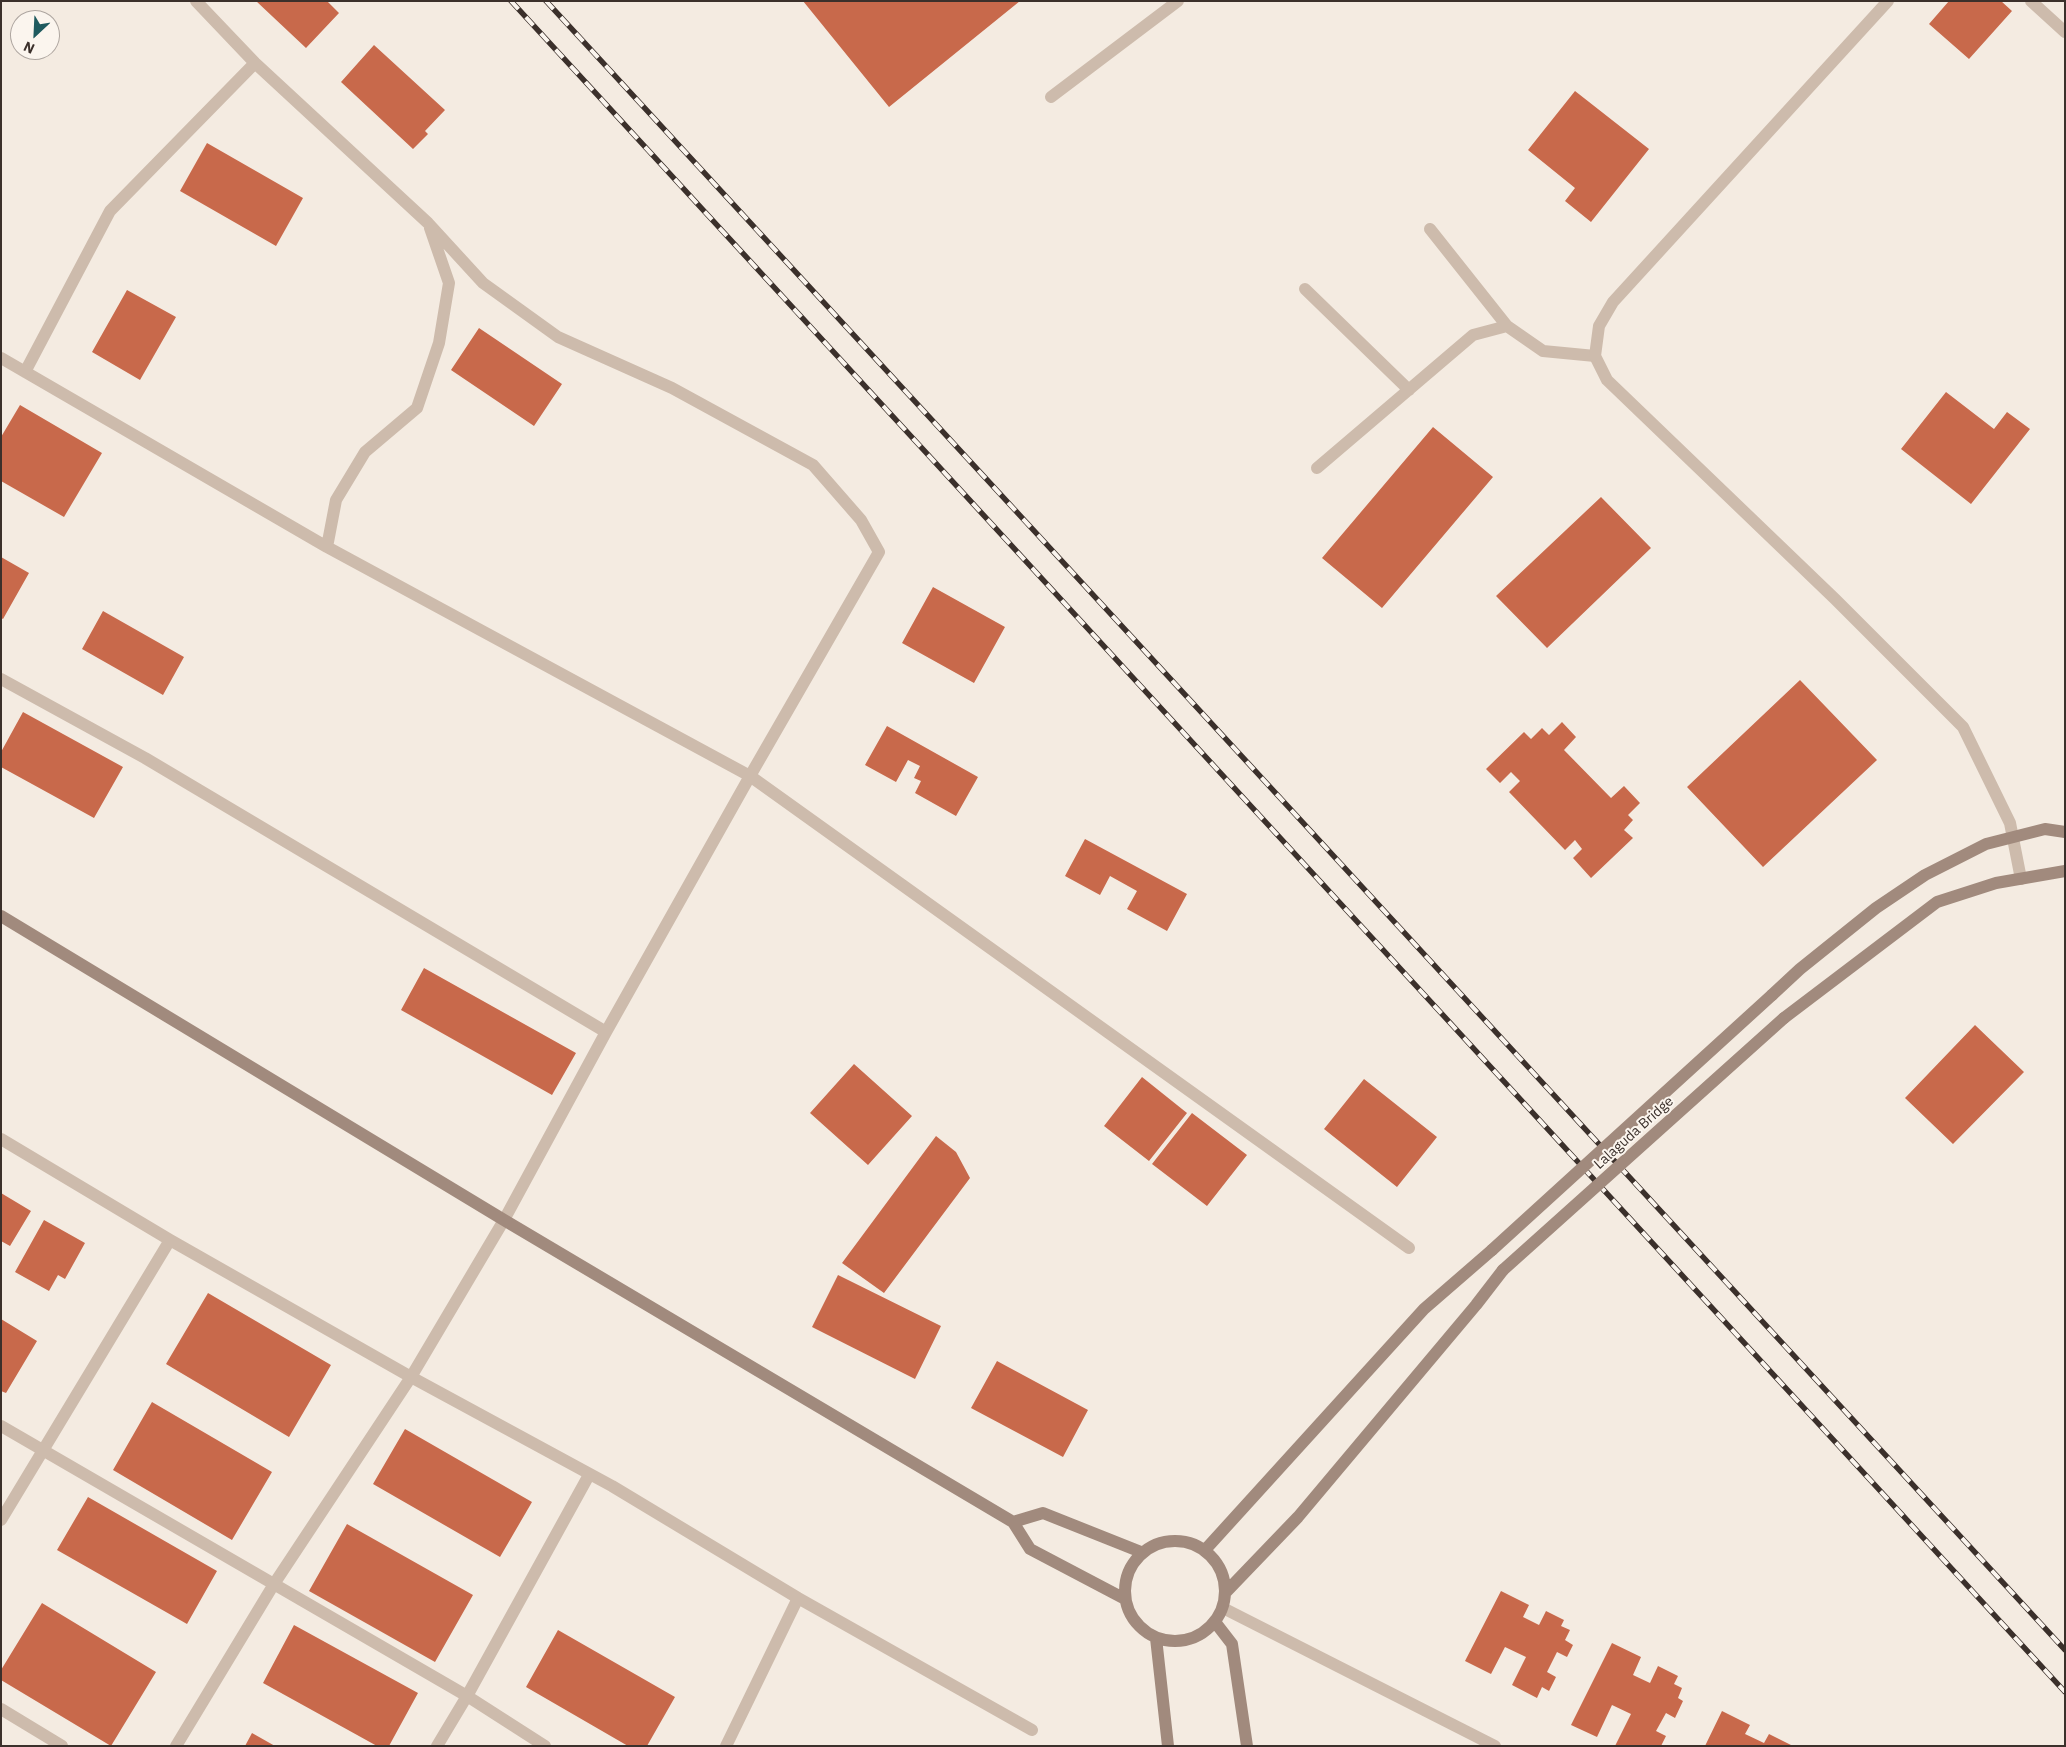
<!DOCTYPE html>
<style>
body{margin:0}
#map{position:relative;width:2066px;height:1747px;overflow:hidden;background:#f4ebe1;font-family:"IBM Plex Sans",sans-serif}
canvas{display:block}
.frame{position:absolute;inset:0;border:2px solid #3b302b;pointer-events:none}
.north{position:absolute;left:10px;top:10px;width:50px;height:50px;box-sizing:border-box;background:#fbf5ee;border:1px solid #aea6a0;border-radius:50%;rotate:205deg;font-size:14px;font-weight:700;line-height:20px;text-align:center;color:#3b302b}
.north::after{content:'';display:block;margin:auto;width:18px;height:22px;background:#1f5a5e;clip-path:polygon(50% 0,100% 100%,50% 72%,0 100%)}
</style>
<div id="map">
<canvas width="2066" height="1747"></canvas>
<div class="frame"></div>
<div class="north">N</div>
</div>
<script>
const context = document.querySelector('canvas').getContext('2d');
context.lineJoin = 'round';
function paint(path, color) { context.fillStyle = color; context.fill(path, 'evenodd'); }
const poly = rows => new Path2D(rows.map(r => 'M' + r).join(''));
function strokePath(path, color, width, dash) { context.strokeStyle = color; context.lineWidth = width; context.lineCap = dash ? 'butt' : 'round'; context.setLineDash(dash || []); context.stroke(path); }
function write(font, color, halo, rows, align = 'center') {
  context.font = font + ' "IBM Plex Sans",sans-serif'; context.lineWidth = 4; context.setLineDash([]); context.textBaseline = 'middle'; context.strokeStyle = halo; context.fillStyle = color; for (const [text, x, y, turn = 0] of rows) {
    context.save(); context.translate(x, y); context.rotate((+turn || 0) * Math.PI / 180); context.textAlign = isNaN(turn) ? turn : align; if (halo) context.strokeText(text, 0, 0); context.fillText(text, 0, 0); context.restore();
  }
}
const building = poly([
 [256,1,327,1,339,13,306,48],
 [803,1,1020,1,889,107],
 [1949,1,2001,1,2012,11,1969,59,1929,24],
 [374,45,445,110,425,131,428,134,413,149,341,82],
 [1575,91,1649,149,1591,222,1565,201,1575,188,1528,150],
 [207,143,303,198,276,246,180,191],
 [127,290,176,317,140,380,92,352],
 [479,328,562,384,534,426,451,370],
 [1946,392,1994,429,2007,412,2030,429,1971,504,1901,449],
 [20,405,102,453,64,517,1,481,1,437],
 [1433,427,1493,477,1382,608,1322,558],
 [1601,497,1651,548,1547,648,1496,596],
 [1,557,29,573,3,619,1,618],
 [933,587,1005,627,974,683,902,643],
 [103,611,184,657,163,695,82,649],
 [1800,680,1877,760,1763,867,1687,787],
 [23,712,123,767,94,818,1,767,1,752],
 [1562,722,1576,737,1564,750,1611,798,1624,786,1640,803,1628,815,1633,820,1624,830,1633,838,1591,878,1573,858,1582,849,1575,840,1565,850,1509,792,1520,781,1511,772,1500,783,1486,769,1524,732,1531,739,1542,728,1549,735],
 [887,726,978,777,956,816,915,793,921,781,914,778,920,766,908,760,896,782,865,765],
 [1085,839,1187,894,1167,931,1127,909,1137,891,1110,876,1100,895,1065,876],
 [424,968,576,1053,552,1095,401,1010],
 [1975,1025,2024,1072,1953,1144,1905,1098],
 [854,1064,912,1116,868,1165,810,1113],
 [1142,1077,1187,1113,1149,1161,1104,1126],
 [1364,1079,1437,1137,1397,1187,1324,1129],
 [1192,1113,1247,1155,1207,1206,1152,1164],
 [936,1136,956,1152,970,1178,884,1293,842,1263],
 [1,1193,31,1211,10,1246,1,1241],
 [44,1220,85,1243,65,1279,58,1275,49,1291,15,1272],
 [838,1275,941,1326,915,1379,812,1327],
 [208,1293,331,1365,289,1437,166,1364],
 [1,1319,37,1341,6,1393,1,1391],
 [997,1361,1088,1410,1063,1457,971,1408],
 [152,1402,272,1472,232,1540,113,1470],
 [405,1429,532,1502,500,1557,373,1484],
 [88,1497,217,1571,187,1624,57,1550],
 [347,1524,473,1595,435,1662,309,1591],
 [1501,1591,1529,1605,1523,1617,1539,1625,1546,1611,1564,1620,1561,1626,1570,1630,1565,1640,1573,1645,1567,1657,1557,1652,1547,1672,1556,1677,1549,1691,1542,1687,1537,1698,1512,1685,1526,1657,1505,1647,1491,1674,1465,1661],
 [42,1603,156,1672,111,1746,1,1680,1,1670],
 [294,1625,418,1693,389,1746,377,1746,263,1683],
 [558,1630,675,1697,647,1746,628,1746,526,1687],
 [1612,1643,1641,1657,1633,1675,1650,1683,1658,1666,1678,1676,1674,1684,1682,1688,1678,1698,1683,1701,1675,1718,1666,1713,1656,1731,1666,1736,1661,1746,1615,1746,1631,1714,1612,1705,1597,1737,1571,1725],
 [1722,1711,1750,1725,1745,1734,1764,1743,1769,1734,1793,1746,1705,1746],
 [252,1733,275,1746,245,1746]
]);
const lane = poly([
 [1430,229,1507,326,1543,351,1595,356],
 [1305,289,1409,390],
 [1317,468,1473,335,1507,326]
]);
const street = poly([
 [196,1,255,63,428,223,483,283,558,337,672,388,813,465,861,520,879,552,750,776,1409,1248],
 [1888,1,1613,302,1599,326,1595,356,1607,380,1835,599,1963,727,2010,823,2021,879],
 [2031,1,2065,32],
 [1051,97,1178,1],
 [1,358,327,547,750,776,606,1032,504,1220,411,1377,274,1584,176,1746],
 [25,372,110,211,255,63],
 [327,547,336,500,365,452,417,408,439,343,449,283,430,228],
 [1,679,145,758,606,1032],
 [1,1139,170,1240,411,1377,612,1486,798,1598,1032,1730],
 [1,1426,467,1696,545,1746],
 [1,1520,170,1240],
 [1223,1608,1495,1746],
 [1,1709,62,1746],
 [437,1746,467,1696,589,1475],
 [726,1746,798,1598]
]);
const secondary = poly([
 [1,916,504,1220,1013,1522,1030,1549,1125,1599],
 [1772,995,1800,969,1876,908,1925,875,1986,844,2045,829,2065,832],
 [1784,1018,1937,902,1996,883,2065,871],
 [1013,1522,1043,1513,1141,1552],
 '1125 1591a50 50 0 1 1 100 0a50 50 0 1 1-100 0Z',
 [1205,1550,1424,1309,1492,1250],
 [1226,1592,1298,1517,1476,1305,1503,1270],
 [1215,1622,1232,1644,1247,1746],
 [1156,1638,1168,1746]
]);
const rail = poly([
 [511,1,2065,1692],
 [546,1,2065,1650]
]);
const secondaryBridge = poly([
 [1492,1250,1772,995],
 [1503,1270,1784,1018]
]);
const streetNames = [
 ["Lalaguda Bridge",1634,1133,-42]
];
paint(building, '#c8694b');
strokePath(lane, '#cdbbac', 12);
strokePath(street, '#cdbbac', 12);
strokePath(secondary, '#a18a7d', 12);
strokePath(rail, '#3b302b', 5.5);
strokePath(rail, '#fbf5ee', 4, [11]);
strokePath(secondaryBridge, '#a18a7d', 12);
write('14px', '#3b302b', '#fbf5ee', streetNames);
</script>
